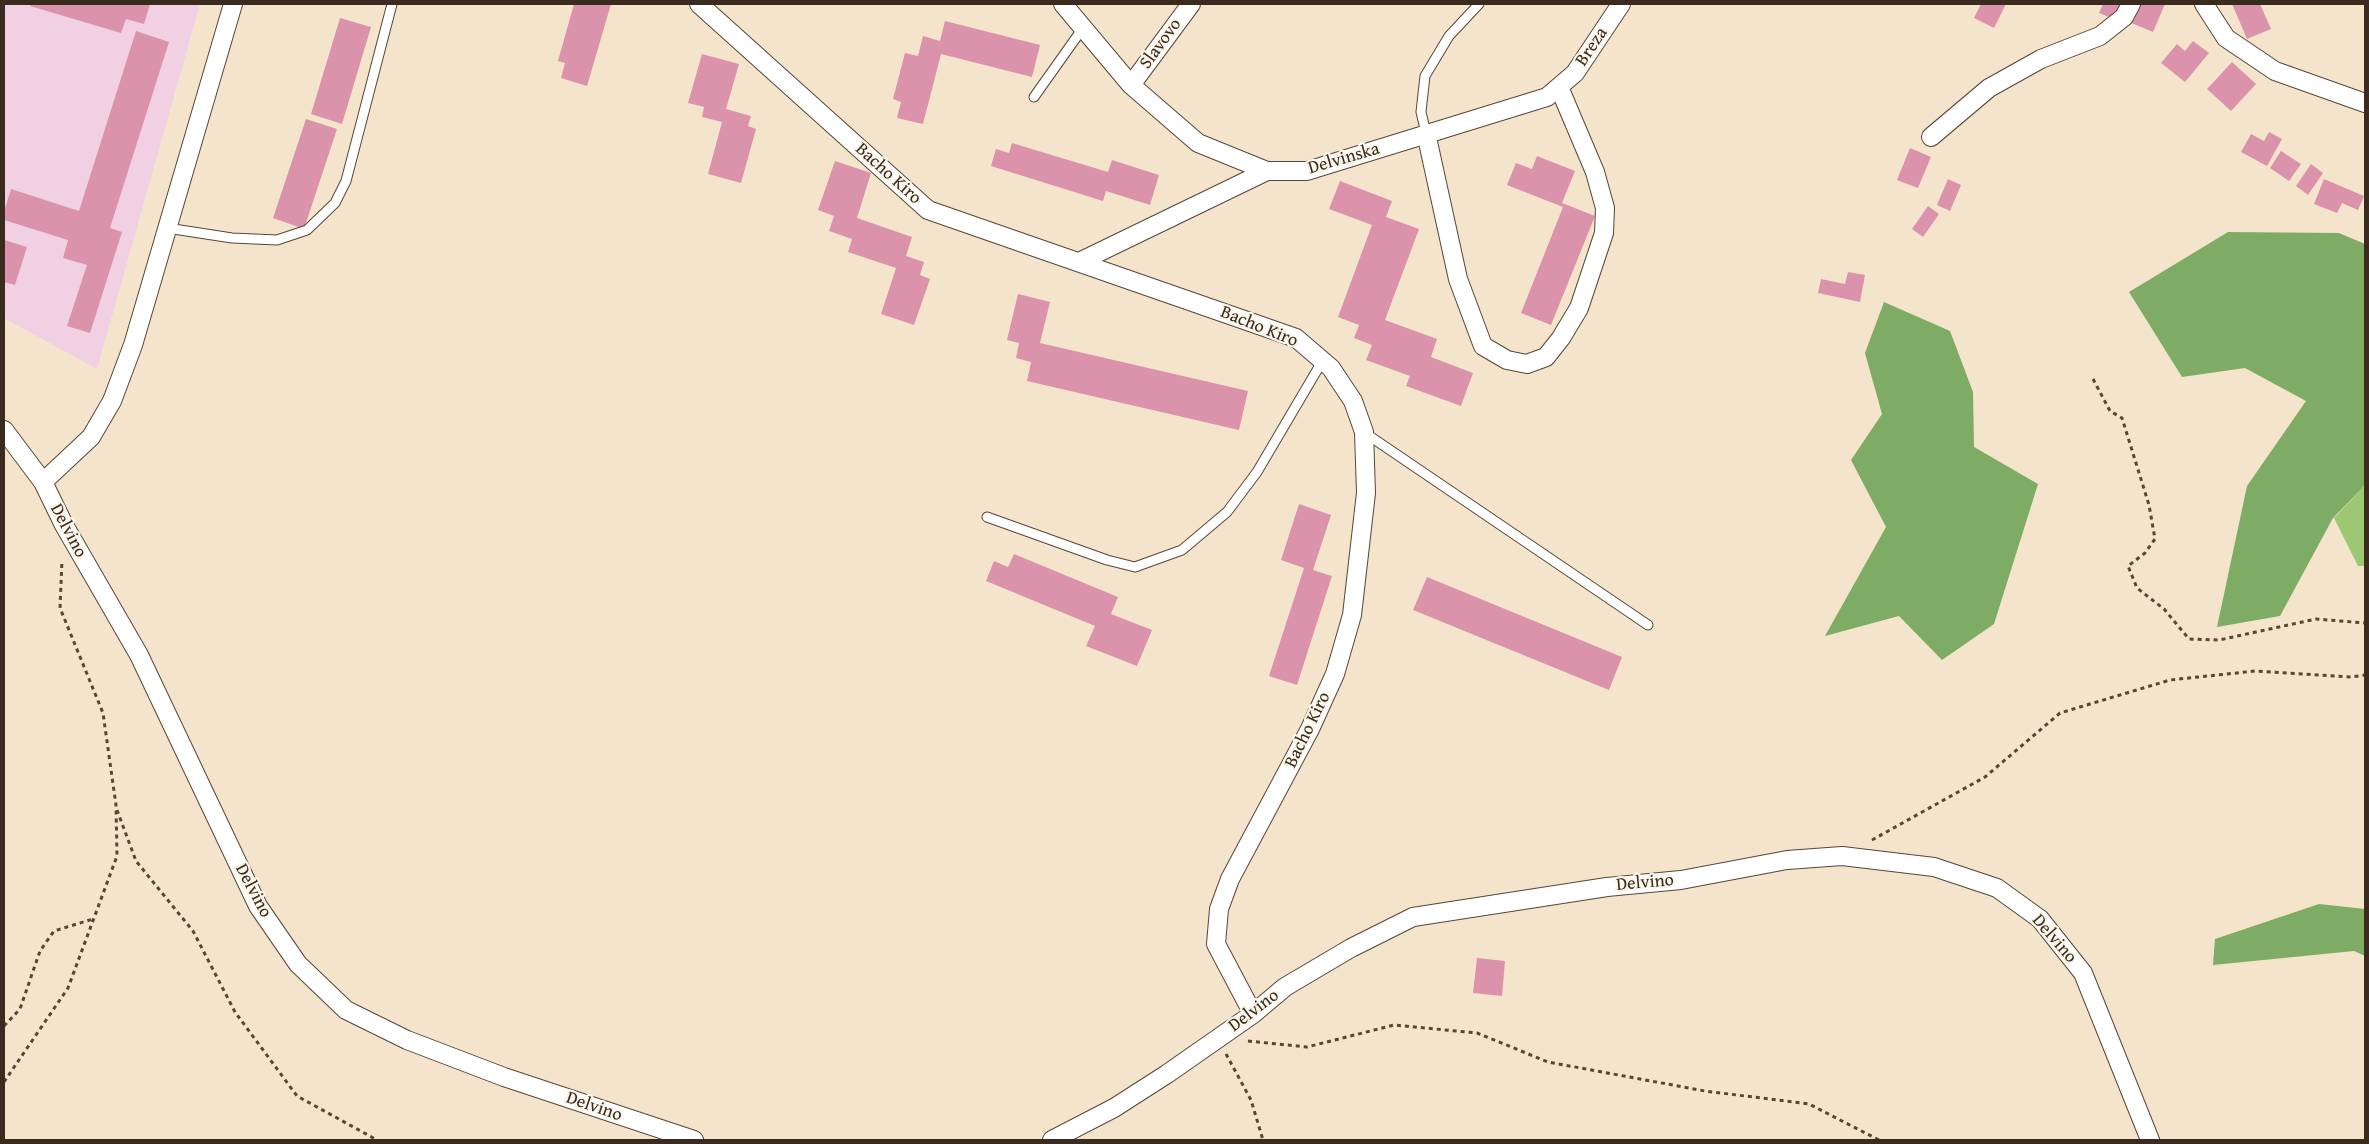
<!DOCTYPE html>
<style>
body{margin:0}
#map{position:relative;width:2369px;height:1144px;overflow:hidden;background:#f4e4cb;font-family:"Gentium Book Plus",serif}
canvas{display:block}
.frame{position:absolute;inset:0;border:5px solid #3b2a1e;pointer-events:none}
</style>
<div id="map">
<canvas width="2369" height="1144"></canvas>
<div class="frame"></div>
</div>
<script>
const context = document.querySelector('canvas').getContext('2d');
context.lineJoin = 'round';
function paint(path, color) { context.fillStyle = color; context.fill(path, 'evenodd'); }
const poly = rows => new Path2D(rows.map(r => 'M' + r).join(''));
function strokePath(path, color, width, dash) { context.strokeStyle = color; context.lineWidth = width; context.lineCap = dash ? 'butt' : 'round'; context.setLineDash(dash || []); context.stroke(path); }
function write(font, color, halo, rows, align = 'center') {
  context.font = font + ' "Gentium Book Plus",serif'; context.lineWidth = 4.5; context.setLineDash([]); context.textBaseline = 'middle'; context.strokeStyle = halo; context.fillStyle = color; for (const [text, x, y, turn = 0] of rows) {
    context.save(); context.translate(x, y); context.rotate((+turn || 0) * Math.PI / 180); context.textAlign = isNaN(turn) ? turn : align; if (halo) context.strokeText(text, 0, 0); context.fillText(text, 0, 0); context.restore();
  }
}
const built = poly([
 [4,4,200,4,97,369,4,318]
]);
const green = poly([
 [2365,485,2365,566,2358,566,2334,518]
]);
const forest = poly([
 [2228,232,2339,233,2365,244,2365,485,2333,518,2280,616,2217,627,2247,486,2306,401,2245,368,2182,377,2129,292],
 [1884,302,1950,331,1973,392,1974,447,2038,484,1994,624,1942,660,1899,616,1825,636,1886,527,1851,460,1882,414,1865,353],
 [2319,904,2365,909,2365,956,2354,951,2213,965,2215,939]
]);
const building = poly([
 [31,4,150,4,144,24,126,19,121,33,30,6],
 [574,4,611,4,587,86,561,78,565,63,558,61],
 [1981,4,2006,4,1994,28,1974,18],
 [2103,4,2121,4,2114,19,2099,13],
 [2137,4,2165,4,2153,32,2129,22],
 [2232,4,2260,4,2271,29,2247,39],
 [340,18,371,27,342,124,311,114],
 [945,21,1040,45,1032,77,941,54,923,124,897,118,901,102,893,99,905,53,918,56,923,36,940,41],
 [136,31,169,42,110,228,122,232,90,333,67,326,87,265,63,258,68,240,4,220,4,212,11,189,79,211],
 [2193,41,2209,53,2185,82,2161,63,2177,44,2185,51],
 [702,54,739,64,726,109,751,116,748,126,756,129,741,183,708,174,722,122,702,117,704,107,688,103],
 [2232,62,2256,84,2231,111,2207,89],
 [306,119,337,129,304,229,273,218],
 [2269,132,2282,139,2267,166,2241,152,2251,134,2264,141],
 [1012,143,1108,172,1112,160,1159,175,1150,205,1106,191,1103,201,991,166,996,149,1009,153],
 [1910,148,1931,157,1918,188,1897,180],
 [2281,151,2301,164,2289,181,2270,168],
 [1537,156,1575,171,1562,203,1595,216,1551,325,1521,313,1563,207,1507,185,1516,163,1532,169],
 [835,161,871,173,857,218,912,237,906,256,924,262,920,275,930,279,914,325,881,314,896,268,848,252,852,239,829,231,834,216,818,210],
 [2311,164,2323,173,2308,195,2296,186],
 [1948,179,1961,185,1950,211,1937,205],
 [2324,179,2364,196,2358,210,2342,203,2337,213,2314,204],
 [1340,181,1392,201,1386,217,1419,229,1385,320,1437,339,1431,357,1473,373,1461,406,1406,386,1410,376,1366,360,1372,345,1354,338,1359,325,1338,317,1372,225,1329,209],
 [1928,206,1939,214,1923,237,1912,229],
 [4,240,27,247,15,285,4,282],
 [1848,272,1865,275,1860,302,1818,293,1821,279,1845,284],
 [1018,294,1050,302,1040,343,1248,391,1239,430,1027,381,1031,362,1016,358,1019,343,1007,340],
 [1299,504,1331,515,1313,570,1332,576,1297,685,1269,676,1304,568,1281,560],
 [1014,554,1118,597,1111,614,1152,630,1137,666,1086,646,1095,626,986,581,994,561,1008,567],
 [1427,577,1622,657,1609,690,1413,610],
 [1477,958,1505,961,1502,996,1473,993]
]);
const path = poly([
 [2093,379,2110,411,2122,418,2149,505,2155,539,2145,553,2128,566,2137,588,2164,609,2189,639,2219,640,2316,619,2365,623],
 [117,810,136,861,193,931,235,1012,297,1096,377,1140],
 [1872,840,1985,777,2060,713,2170,680,2255,671,2351,677,2365,675],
 [4,1026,20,1009,40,951,54,931,93,919],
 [1248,1041,1307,1047,1394,1025,1477,1033,1548,1062,1705,1091,1809,1104,1879,1140],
 [1226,1054,1251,1100,1263,1140],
 [4,1082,68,988,117,856,116,805,103,713,60,608,62,560]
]);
const lane = poly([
 [1034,97,1083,28],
 [1426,133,1421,112,1425,76,1449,36,1479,4],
 [167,228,232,238,277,240,307,230,335,203,346,181,392,4],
 [1365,433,1648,625],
 [987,517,1107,560,1135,567,1182,550,1227,512,1257,472,1323,360]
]);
const street = poly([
 [699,4,928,210,1296,338,1331,368,1353,401,1364,432,1366,493,1352,615,1335,674,1310,729,1230,879,1219,909,1216,944,1253,1014],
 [1063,4,1131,85,1198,143,1267,171,1307,171,1547,97,1575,73,1621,4],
 [2204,4,2226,38,2275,71,2365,103],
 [1131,85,1191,4],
 [1426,133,1458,279,1483,346,1507,360,1527,364,1546,357,1561,338,1579,308,1604,233,1605,208,1595,172,1559,87],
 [1931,137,1989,88,2041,59,2100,36,2124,17,2131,4],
 [1079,262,1267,171],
 [4,430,43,482,64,525,139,655,258,906,298,964,346,1010,407,1040,504,1077,694,1140],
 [43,482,91,437,112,401,133,345,233,4],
 [1052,1140,1114,1108,1167,1074,1253,1014,1285,987,1351,948,1413,917,1607,887,1681,880,1787,860,1842,856,1934,867,1997,888,2040,919,2083,973,2150,1140]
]);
const streetNames = [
 ["Slavovo",1161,44,-54],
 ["Breza",1592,47,-56],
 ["Delvinska",1344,159,-16],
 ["Bacho Kiro",888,174,42],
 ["Bacho Kiro",1259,327,22],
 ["Delvino",68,531,62],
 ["Bacho Kiro",1308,730,-64],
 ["Delvino",1645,883,-5],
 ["Delvino",253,891,62],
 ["Delvino",2054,939,49],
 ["Delvino",1254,1011,-37],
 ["Delvino",594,1107,19]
];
paint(built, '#f1d0e3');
paint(green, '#9ec773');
paint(forest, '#7eac65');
paint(building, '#da93ab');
strokePath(lane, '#574638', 11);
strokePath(street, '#574638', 20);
strokePath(path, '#574638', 3, [4, 4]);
strokePath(lane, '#fff', 9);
strokePath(street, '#fff', 18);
write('18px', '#3b2a1e', '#fbf7ec', streetNames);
</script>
